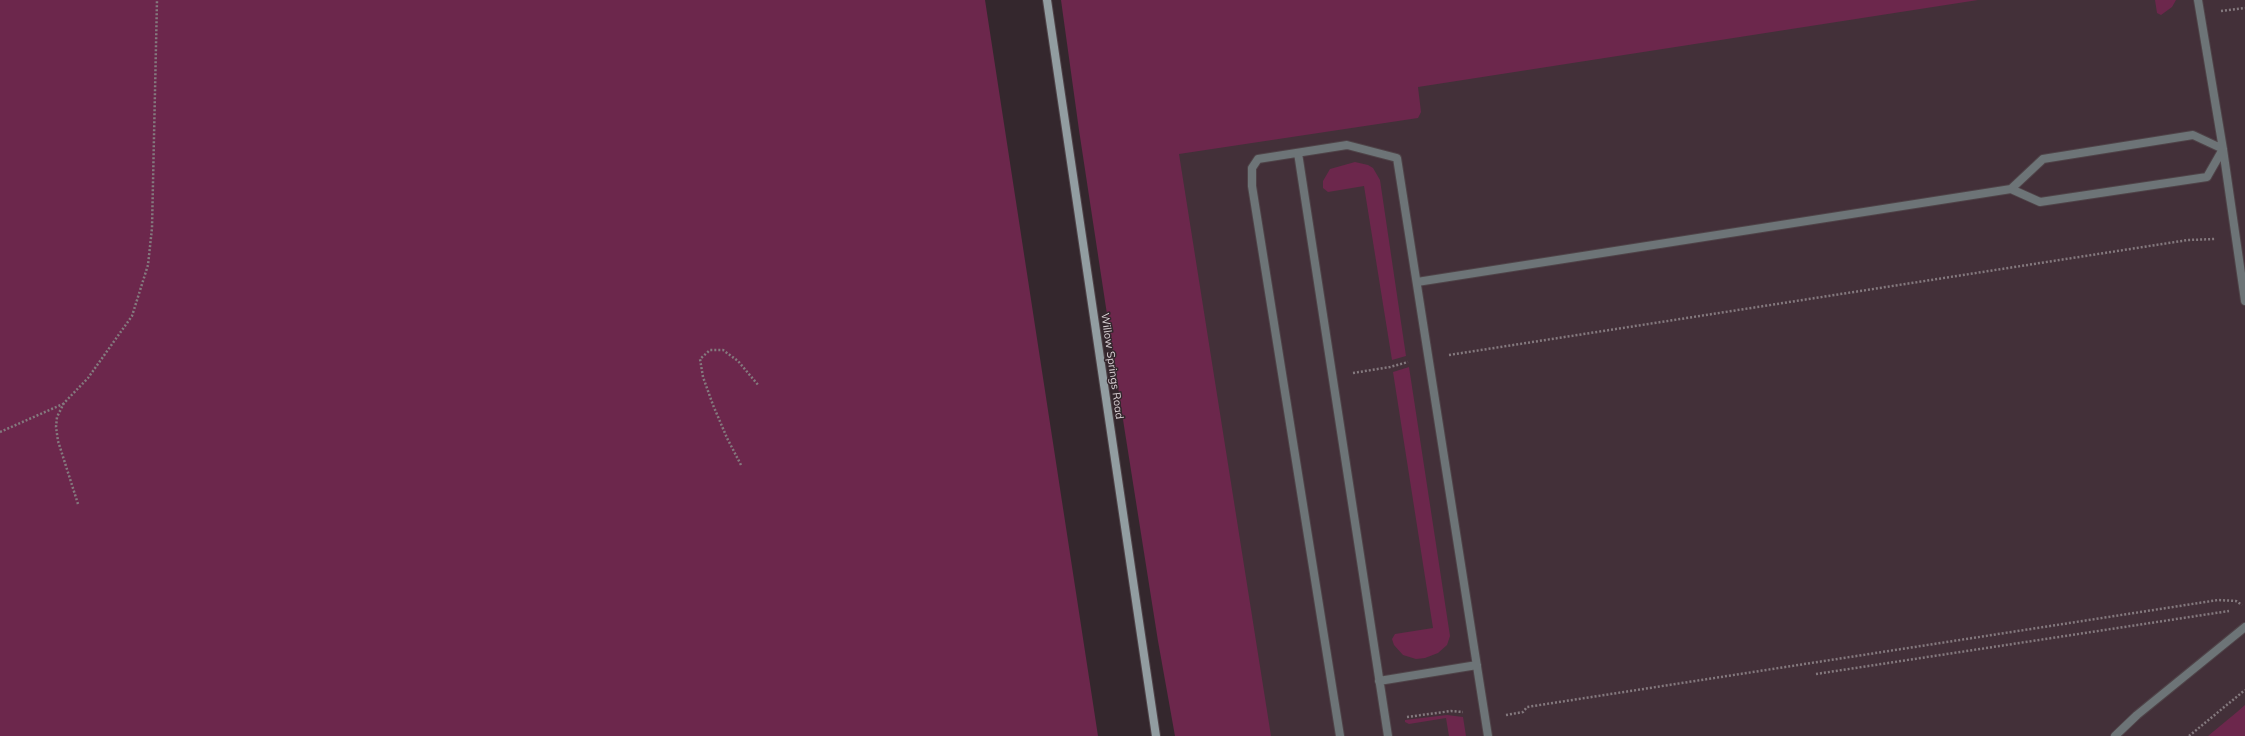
<!DOCTYPE html>
<style>
body{margin:0}
canvas{display:block;background:#34272d}
</style>
<canvas width="2245" height="736"></canvas>
<script>
const context = document.querySelector('canvas').getContext('2d');
context.lineJoin = 'round';
function paint(path, color) { context.fillStyle = color; context.fill(path, 'evenodd'); }
const poly = rows => new Path2D(rows.map(r => 'M' + r).join(''));
function strokePath(path, color, width, dash) { context.strokeStyle = color; context.lineWidth = width; context.lineCap = dash ? 'butt' : 'round'; context.setLineDash(dash || []); context.stroke(path); }
function write(font, color, halo, rows, align = 'center') {
  context.font = font + ' Mulish,sans-serif'; context.lineWidth = 3; context.setLineDash([]); context.textBaseline = 'middle'; context.strokeStyle = halo; context.fillStyle = color; for (const [text, x, y, turn = 0] of rows) {
    context.save(); context.translate(x, y); context.rotate((+turn || 0) * Math.PI / 180); context.textAlign = isNaN(turn) ? turn : align; if (halo) context.strokeText(text, 0, 0); context.fillText(text, 0, 0); context.restore();
  }
}
const built = poly([
 [1070,0,2245,0,2245,736,1183,736]
]);
const green = poly([
 [0,0,985,0,1098,736,0,736],
 [1061,0,1978,0,1418,87,1421,112,1418,118,1179,154,1271,736,1175,736,1158,641,1124,426,1079,130],
 [2155,0,2176,0,2172,7,2161,15,2157,13],
 [1355,162,1368,165,1373,168,1380,180,1406,356,1392,360,1364,186,1328,192,1323,188,1323,181,1330,169],
 [1409,367,1450,636,1447,645,1438,653,1425,658,1416,659,1403,655,1394,645,1392,639,1395,634,1433,628,1393,372],
 [2245,705,2245,736,2208,736,2237,712],
 [1447,715,1463,717,1466,736,1449,736,1446,718,1409,724,1405,722,1405,720]
]);
const path = poly([
 [2221,11,2245,8],
 [1449,355,2188,240,2215,239],
 [1353,373,1390,367,1408,362],
 [0,432,63,404],
 [741,465,727,438,713,405,703,377,700,359,710,350,723,350,738,361,759,386],
 [78,504,58,441,56,427,57,417,64,403,88,378,132,316,148,265,152,228,157,0],
 [1816,674,2229,611],
 [1506,715,1523,712,1527,707,2218,600,2236,601,2242,605],
 [1407,717,1451,711,1463,712],
 [2189,736,2245,690]
]);
const service = poly([
 [2198,0,2223,149,2245,301],
 [1298,153,1388,736],
 [1417,282,2011,189,2040,202,2207,177,2223,149,2193,135,2049,158,2043,159,2011,189],
 [1379,681,1477,665],
 [1340,736,1252,186,1252,168,1258,159,1347,145,1397,158,1488,736],
 [2115,736,2137,715,2245,627]
]);
const secondary = poly([
 [1047,0,1156,736]
]);
const streetNames = [
 ["Willow Springs Road",1112,366,82]
];
paint(built, '#433039');
paint(green, '#6c274c');
strokePath(service, '#4f4348', 10);
strokePath(secondary, '#4f4348', 10);
strokePath(path, '#84797e', 2.5, [2, 2]);
strokePath(service, '#6d7477', 8);
strokePath(secondary, '#929da1', 8);
write('11px', '#dcd3d7', '#34272d', streetNames);
</script>
